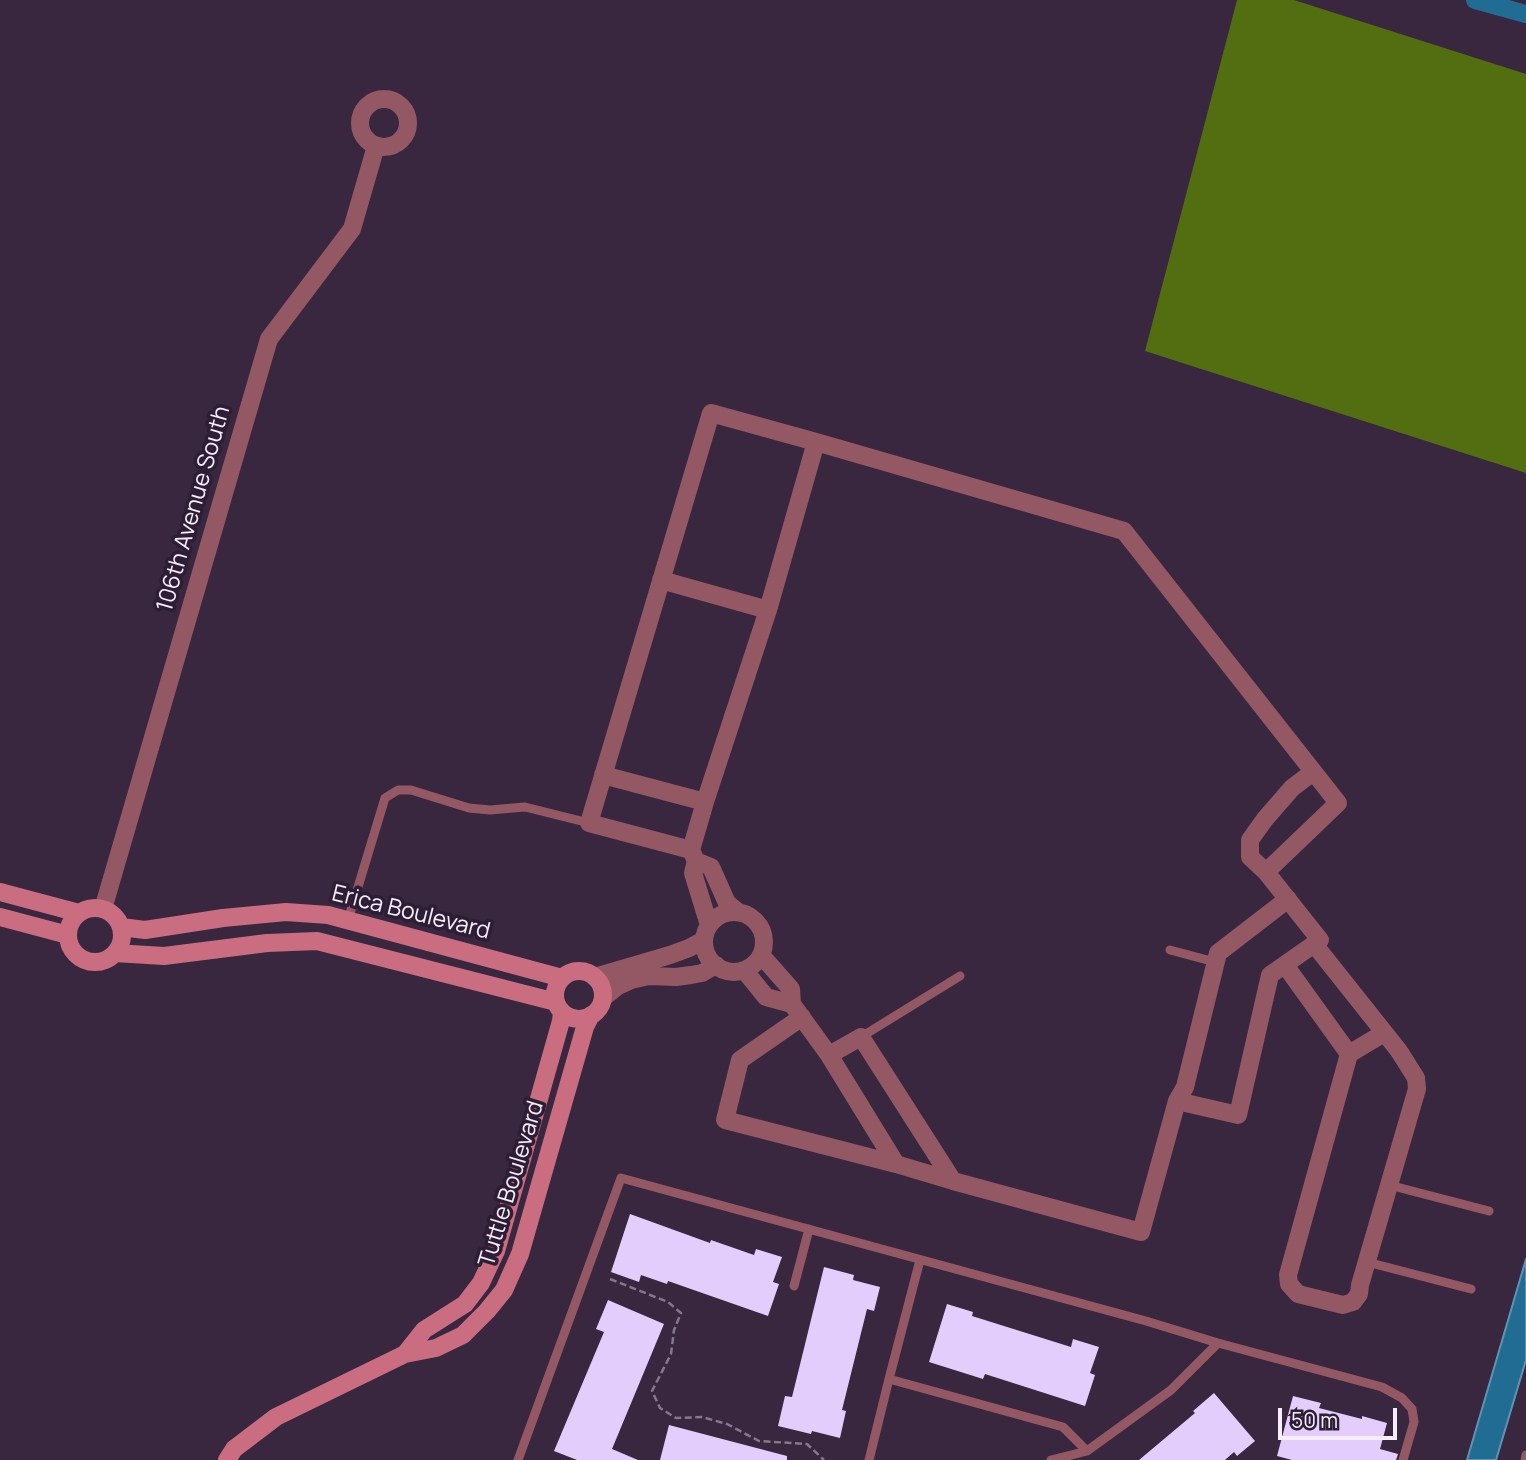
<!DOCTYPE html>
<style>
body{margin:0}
#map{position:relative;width:1526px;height:1460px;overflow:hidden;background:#38273f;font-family:Manrope,sans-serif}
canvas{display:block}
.scale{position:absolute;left:1278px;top:1408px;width:119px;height:32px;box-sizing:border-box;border:4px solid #f6ecfb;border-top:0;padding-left:9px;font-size:21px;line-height:24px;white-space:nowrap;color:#f6ecfb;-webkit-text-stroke:5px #2d1d35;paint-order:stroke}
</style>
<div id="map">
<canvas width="1526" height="1460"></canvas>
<div class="scale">50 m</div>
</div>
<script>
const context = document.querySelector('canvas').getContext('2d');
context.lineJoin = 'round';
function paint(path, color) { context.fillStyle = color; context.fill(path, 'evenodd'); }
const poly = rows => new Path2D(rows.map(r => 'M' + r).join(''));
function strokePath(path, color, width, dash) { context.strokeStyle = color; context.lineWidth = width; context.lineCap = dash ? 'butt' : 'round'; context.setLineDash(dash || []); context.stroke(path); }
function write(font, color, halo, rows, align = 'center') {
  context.font = font + ' Manrope,sans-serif'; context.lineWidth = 7; context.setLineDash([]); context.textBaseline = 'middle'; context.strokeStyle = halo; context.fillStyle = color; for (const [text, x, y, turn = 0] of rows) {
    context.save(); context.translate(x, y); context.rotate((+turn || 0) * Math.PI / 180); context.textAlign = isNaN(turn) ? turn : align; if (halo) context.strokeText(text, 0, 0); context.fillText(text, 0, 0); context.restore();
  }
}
const forest = poly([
 [1237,0,1294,0,1526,74,1526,473,1145,351]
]);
const water = poly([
 [1526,1259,1526,1360,1496,1460,1467,1460,1526,1259]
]);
const canal = poly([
 [1475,0,1526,14]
]);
const building = poly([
 [630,1214,710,1243,711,1240,754,1255,756,1249,782,1257,773,1282,779,1284,768,1316,668,1281,667,1284,641,1275,639,1282,611,1272],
 [824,1267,854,1275,853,1280,880,1287,874,1311,867,1309,842,1410,846,1411,840,1438,812,1431,811,1434,778,1426,785,1396,792,1397],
 [608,1300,664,1324,612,1449,638,1460,577,1460,554,1451,604,1332,596,1329],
 [947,1304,973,1312,972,1316,1071,1347,1073,1339,1099,1347,1090,1373,1095,1375,1085,1406,985,1374,983,1379,929,1362],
 [1214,1393,1255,1441,1237,1456,1234,1452,1225,1460,1139,1460,1195,1413,1193,1411],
 [1293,1396,1321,1403,1319,1408,1362,1419,1362,1416,1387,1423,1380,1449,1398,1454,1396,1460,1292,1460,1277,1456],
 [669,1425,787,1456,787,1460,660,1460]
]);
const path = poly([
 [610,1279,668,1302,681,1313,674,1330,671,1354,652,1391,660,1408,676,1418,702,1417,727,1424,759,1441,807,1444,824,1460]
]);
const lane = poly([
 [348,920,385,798,398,790,411,790,469,808,490,810,525,807,589,823],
 [1170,950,1215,962],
 [861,1037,960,976],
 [1389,1185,1489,1211],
 [920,1260,889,1379,1063,1427,1087,1451],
 [1367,1262,1471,1289],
 [794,1286,809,1229],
 [518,1460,621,1178,1146,1321,1218,1343],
 [869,1460,889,1379],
 [1051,1460,1087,1451,1171,1390,1218,1343,1382,1387,1402,1398,1412,1409,1414,1422,1403,1460],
 [1525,1460,1526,1455]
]);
const street = poly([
 '360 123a24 24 0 1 1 48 0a24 24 0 1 1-48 0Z',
 [816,442,768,610,705,802,691,850,589,823,711,413,816,442,1124,531,1338,803,1266,872,1320,940,1270,975,1238,1115,1177,1101,1141,1232,953,1181],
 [661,580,768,610],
 [603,775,705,802],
 [691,850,696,861,693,873,709,925],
 [696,861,711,867,727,903,738,912],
 [1266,872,1250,857,1250,840,1265,819,1292,788,1313,772],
 [103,909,269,339,352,229,376,146],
 '704 942a30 30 0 1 1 60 0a30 30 0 1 1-60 0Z',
 [761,955,791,989,792,1004,829,1055,896,1164,953,1181,861,1037,829,1055],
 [1285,965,1349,1054,1288,1275,1289,1284,1298,1294,1343,1305,1353,1302,1359,1294,1360,1285,1417,1089,1416,1078,1399,1051,1314,944],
 [744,970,766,997,792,1004],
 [595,977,670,955,689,948,704,940],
 [603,998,618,986,631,980,649,976,676,977,691,975,702,973,716,965],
 [802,1017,740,1060,725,1120,896,1164],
 [1349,1054,1384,1033],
 [1177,1101,1185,1087,1218,953,1288,899]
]);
const secondary = poly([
 [0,892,79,913],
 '68 935a27 27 0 1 1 54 0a27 27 0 1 1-54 0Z',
 [0,917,68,935],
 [121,927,145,930,223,918,286,912,328,915,562,978],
 [115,953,164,956,267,943,317,941,556,1002],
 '555 995a24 24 0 1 1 48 0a24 24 0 1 1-48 0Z',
 [405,1354,424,1330,465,1304,481,1283,496,1251,561,1021,562,1012],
 [227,1460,234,1449,276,1417,405,1354,436,1348,463,1335,487,1311,504,1290,520,1254,585,1027,591,1015]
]);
const streetNames = [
 ["106th Avenue South",194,509,-74],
 ["Erica Boulevard",411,913,14],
 ["Tuttle Boulevard",512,1184,-73]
];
paint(forest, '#536d11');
paint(water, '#216c92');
strokePath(water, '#6192b2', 2);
strokePath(canal, '#216c92', 18);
paint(building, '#e2cdfd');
strokePath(path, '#86778c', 2.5, [7, 3.5]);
strokePath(lane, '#935863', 9);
strokePath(street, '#935863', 18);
strokePath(secondary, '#cb6d81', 18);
write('23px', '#f6ecfb', '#2d1d35', streetNames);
</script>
